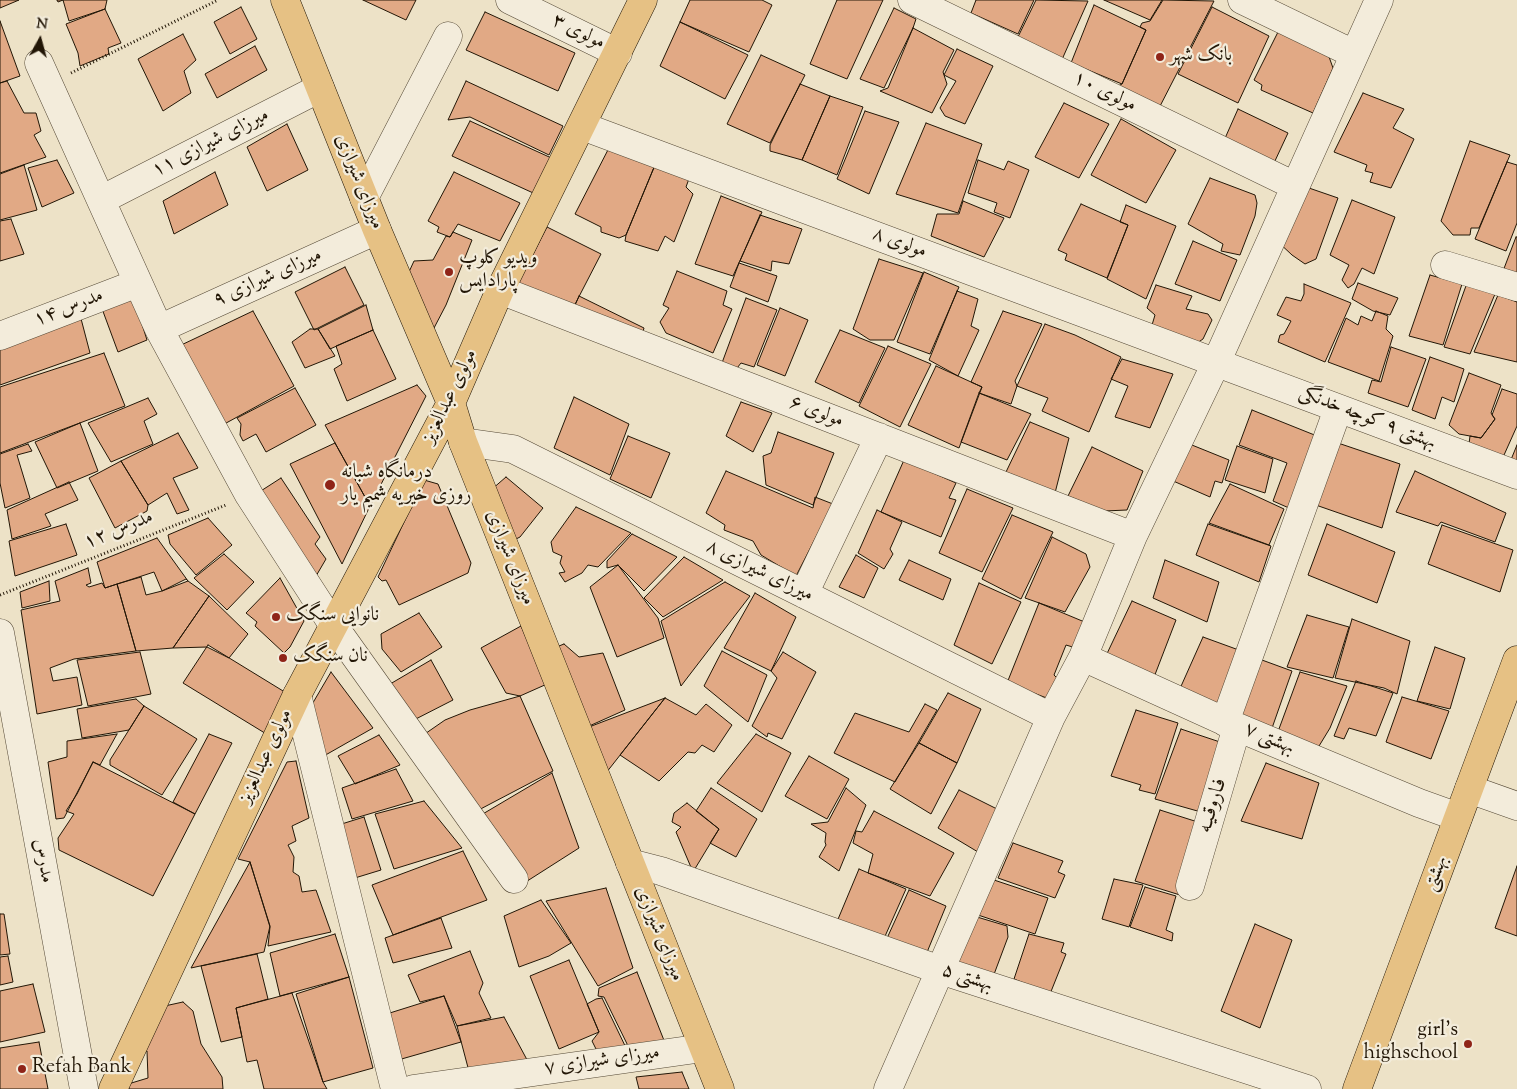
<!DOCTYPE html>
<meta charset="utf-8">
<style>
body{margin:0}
#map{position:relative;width:1517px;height:1089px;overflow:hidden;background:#ede2c7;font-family:"Sorts Mill Goudy",serif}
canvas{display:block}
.north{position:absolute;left:15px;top:15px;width:50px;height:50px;-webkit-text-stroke:4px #f3ecdb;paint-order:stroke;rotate:7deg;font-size:14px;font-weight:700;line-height:20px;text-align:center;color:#221606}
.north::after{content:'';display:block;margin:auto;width:18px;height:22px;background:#221606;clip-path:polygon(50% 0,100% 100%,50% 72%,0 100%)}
</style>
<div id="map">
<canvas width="1517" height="1089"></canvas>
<div class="north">N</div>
</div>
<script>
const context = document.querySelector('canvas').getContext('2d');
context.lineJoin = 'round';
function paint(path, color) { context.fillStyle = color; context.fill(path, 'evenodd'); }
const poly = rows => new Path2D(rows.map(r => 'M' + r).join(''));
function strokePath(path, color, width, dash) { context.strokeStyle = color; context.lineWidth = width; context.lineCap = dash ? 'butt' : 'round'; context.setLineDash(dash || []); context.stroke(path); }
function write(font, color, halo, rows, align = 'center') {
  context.font = font + ' "Sorts Mill Goudy",Amiri,serif'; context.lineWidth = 4.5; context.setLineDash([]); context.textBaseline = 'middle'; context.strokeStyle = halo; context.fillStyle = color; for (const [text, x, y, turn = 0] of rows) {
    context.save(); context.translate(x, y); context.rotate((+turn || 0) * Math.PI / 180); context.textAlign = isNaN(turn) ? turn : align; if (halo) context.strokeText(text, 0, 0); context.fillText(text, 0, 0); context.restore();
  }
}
const building = poly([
 [0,0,19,0,0,8,0,0],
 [57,0,107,0,105,9,69,21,63,0,58,2,57,0],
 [363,0,416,0,406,20,363,0],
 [690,0,762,0,772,5,749,52,680,22,690,0],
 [837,0,883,0,847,79,810,64,837,0],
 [976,0,1034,0,1018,34,971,13,976,0],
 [1036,0,1088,1,1060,64,1015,43,1036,0],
 [1104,0,1162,0,1150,20,1104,0],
 [1163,0,1214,1,1157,112,1114,88,1122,84,1146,30,1140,27,1142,23,1150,21,1163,0],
 [1094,5,1146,30,1122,84,1071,63,1094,5],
 [241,7,257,39,230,54,214,22,241,7],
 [1212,7,1269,36,1238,103,1178,74,1212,7],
 [894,8,916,19,913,28,884,88,860,79,894,8],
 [105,9,121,43,108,48,109,54,80,66,78,53,66,24,105,9],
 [485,12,575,53,558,91,466,50,485,12],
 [0,21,20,76,0,83,0,21],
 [680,22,748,55,725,99,660,66,680,22],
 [913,28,954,50,943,72,947,84,932,113,880,91,888,88,913,28],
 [1278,32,1328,54,1333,68,1313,113,1261,90,1262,85,1254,80,1278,32],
 [183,34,196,60,184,71,191,93,163,111,138,59,183,34],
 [255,46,267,70,217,98,205,74,255,46],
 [957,49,993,66,965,124,945,116,940,108,956,81,944,75,957,49],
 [761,55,805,75,770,143,727,124,761,55],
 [7,81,24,113,36,113,41,131,34,135,46,157,0,173,0,83,7,81],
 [466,81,563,126,549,155,470,117,448,120,466,81],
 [800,84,830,96,802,160,770,151,770,145,800,84],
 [1363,93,1404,109,1393,128,1414,139,1391,188,1370,182,1373,173,1365,171,1367,165,1334,152,1363,93],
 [830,96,863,107,837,175,802,160,830,96],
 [1064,103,1109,124,1079,178,1035,157,1064,103],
 [1238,109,1288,133,1274,163,1222,145,1238,109],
 [865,111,899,122,869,194,837,179,865,111],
 [1121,119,1176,150,1146,203,1091,175,1121,119],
 [470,121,558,161,542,197,452,156,470,121],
 [926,123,982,144,958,213,896,194,926,123],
 [287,124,308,170,267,191,247,147,287,124],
 [1470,141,1510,155,1479,228,1471,228,1470,235,1453,235,1441,221,1470,141],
 [611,144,655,165,626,235,619,238,601,232,601,227,575,214,611,144],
 [57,160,74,193,42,207,28,168,57,160],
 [978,160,1004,170,1008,161,1029,170,1010,218,994,212,997,203,968,193,978,160],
 [1507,162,1517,165,1517,223,1506,251,1475,239,1507,162],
 [24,165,37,210,0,220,0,174,24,165],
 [655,165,690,176,686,187,693,194,674,242,665,236,658,251,625,241,626,235,655,165],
 [215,172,228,205,174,234,163,201,215,172],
 [454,172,520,203,500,241,458,224,450,237,437,232,439,227,428,221,454,172],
 [1210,178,1255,195,1257,203,1255,216,1240,255,1221,251,1223,244,1188,224,1210,178],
 [1306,187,1338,198,1316,259,1305,264,1292,255,1276,240,1306,187],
 [721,196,762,212,733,276,695,264,721,196],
 [1352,200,1395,217,1374,274,1362,268,1354,284,1348,288,1342,280,1349,265,1330,255,1352,200],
 [963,201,1004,218,984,257,931,236,937,214,959,214,963,201],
 [1081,204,1128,225,1107,278,1065,260,1067,254,1058,250,1081,204],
 [1126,205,1176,226,1146,299,1107,279,1128,225,1120,222,1126,205],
 [760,215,802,229,789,264,772,261,771,271,740,261,760,215],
 [11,219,24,254,0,261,0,221,11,219],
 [547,227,601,254,570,314,513,293,547,227],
 [453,232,472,240,446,305,434,328,403,285,414,261,433,260,446,236,450,237,453,232],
 [1516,237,1517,237,1517,284,1500,279,1516,237],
 [1193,241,1237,260,1220,301,1175,284,1193,241],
 [879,259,923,273,894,340,870,340,853,329,879,259],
 [739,263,777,276,768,302,730,287,739,263],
 [345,267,364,305,314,330,295,292,345,267],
 [677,271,727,291,723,305,732,309,713,353,666,333,660,322,669,308,663,305,677,271],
 [924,272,959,287,930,354,897,342,924,272],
 [1430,275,1462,284,1443,345,1409,336,1430,275],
 [1358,283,1398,298,1390,315,1373,311,1352,299,1358,283],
 [1467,283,1495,294,1470,354,1444,347,1467,283],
 [1304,284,1351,303,1325,362,1278,342,1280,335,1284,334,1291,321,1277,315,1286,297,1301,301,1304,294,1304,284],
 [1156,285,1192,296,1186,309,1208,314,1212,320,1203,339,1194,345,1152,325,1155,315,1147,308,1156,285],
 [957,291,978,299,971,326,979,330,958,376,929,360,957,291],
 [1498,295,1517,302,1517,362,1474,352,1498,295],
 [133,296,147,340,118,352,101,306,133,296],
 [579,296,644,328,640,342,570,317,579,296],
 [746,298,777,310,754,367,741,363,730,377,719,371,746,298],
 [366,305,373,330,330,349,318,329,366,305],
 [780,308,808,320,785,376,757,365,780,308],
 [79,311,90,353,0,385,0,337,79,311],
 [253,311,294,386,217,428,177,347,253,311],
 [1003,311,1042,324,1015,381,1017,386,1011,404,979,393,982,387,971,382,1003,311],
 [1376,311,1388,316,1386,329,1393,336,1379,381,1328,362,1346,318,1358,325,1361,316,1372,321,1376,311],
 [1045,324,1075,335,1121,357,1089,432,1042,411,1048,398,1017,386,1045,324],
 [310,329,318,329,335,356,305,368,292,342,310,329],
 [373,330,396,379,347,401,334,369,342,364,336,346,373,330],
 [840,330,885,348,859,403,815,382,840,330],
 [888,346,931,364,900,427,859,406,888,346],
 [1391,347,1426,359,1408,407,1368,393,1372,380,1381,382,1391,347],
 [104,353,125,406,0,453,0,387,104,353],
 [1430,357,1464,369,1454,402,1442,397,1435,419,1412,410,1430,357],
 [1122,359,1173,374,1150,428,1115,417,1128,386,1111,379,1122,359],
 [936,366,982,387,959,448,908,425,936,366],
 [1469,373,1501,385,1491,413,1495,419,1481,438,1459,434,1449,425,1469,373],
 [417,385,426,396,370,506,325,425,417,385],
 [295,388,316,425,266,452,256,434,243,441,240,435,241,424,237,418,295,388],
 [1502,389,1517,394,1517,426,1500,464,1468,452,1470,436,1481,438,1495,419,1492,415,1502,389],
 [979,393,1031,414,1007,460,961,442,979,393],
 [574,397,629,424,610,475,554,448,574,397],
 [148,398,157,414,144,421,153,444,111,462,88,423,148,398],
 [741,402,772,413,753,452,726,436,741,402],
 [1252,410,1317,436,1289,508,1273,501,1287,463,1239,445,1252,410],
 [1030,422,1069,438,1055,493,1006,472,1030,422],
 [80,423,98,471,57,488,35,442,80,423],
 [778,432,834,453,813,505,766,485,763,456,771,453,778,432],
 [178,433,198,468,173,478,189,510,177,514,167,493,148,505,121,461,178,433],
 [628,436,670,453,651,498,610,479,628,436],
 [1182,441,1229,460,1222,483,1215,481,1210,497,1164,477,1182,441],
 [1332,441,1400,464,1382,528,1310,503,1332,441],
 [335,443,370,506,342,564,290,464,335,443],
 [28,444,32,451,17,455,30,498,5,508,0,483,0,454,28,444],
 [1517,445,1517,471,1508,467,1517,445],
 [1237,446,1273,459,1265,493,1225,480,1237,446],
 [1092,447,1143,471,1127,510,1104,511,1068,496,1092,447],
 [904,460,956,483,949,498,956,500,941,537,881,512,904,460],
 [121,461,148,505,147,511,115,528,89,478,121,461],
 [726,471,813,508,815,497,833,504,796,576,761,555,753,541,724,530,725,525,706,513,726,471],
 [1415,471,1506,513,1495,542,1441,522,1438,526,1396,512,1415,471],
 [506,477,543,508,520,537,516,539,491,490,506,477],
 [281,478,320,537,315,544,326,559,309,588,253,496,281,478],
 [424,480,438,484,471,563,468,573,399,605,386,580,382,581,378,577,424,480],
 [69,482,78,500,45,514,51,526,12,539,7,510,69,482],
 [1230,484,1284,509,1269,545,1209,523,1230,484],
 [967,489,1013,508,982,572,939,553,967,489],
 [576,507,631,533,598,567,588,565,582,573,565,582,559,573,565,572,560,563,562,556,553,552,551,542,576,507],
 [877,510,902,522,890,549,893,554,884,569,858,553,877,510],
 [1012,515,1053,532,1021,599,982,579,1012,515],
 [208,518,232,545,196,575,170,544,168,535,208,518],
 [66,524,77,555,15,576,9,541,66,524],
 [1208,524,1271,546,1259,582,1196,555,1208,524],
 [1327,524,1395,552,1377,603,1308,575,1327,524],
 [1442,525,1513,550,1500,592,1428,564,1442,525],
 [632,534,677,557,644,591,618,565,607,568,607,561,632,534],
 [1052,537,1086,554,1090,567,1065,612,1025,598,1052,537],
 [157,538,188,581,186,579,162,591,154,572,105,588,97,562,157,538],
 [224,554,254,582,227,610,194,578,224,554],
 [856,555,878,568,864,598,839,587,856,555],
 [684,557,723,580,663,617,644,598,684,557],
 [909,560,951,579,943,600,899,580,909,560],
 [1165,560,1219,582,1207,622,1153,598,1165,560],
 [618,565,658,618,664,638,617,657,590,587,618,565],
 [88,568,91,583,86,585,89,587,102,583,105,588,117,584,136,651,74,659,50,668,53,681,77,677,82,705,37,714,21,610,60,601,55,581,88,568],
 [141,577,146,595,162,591,188,581,209,596,173,648,136,651,117,584,141,577],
 [280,578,304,621,290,647,284,653,255,626,257,622,246,613,280,578],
 [49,581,50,601,22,608,20,592,49,581],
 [725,582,750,596,681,686,661,621,725,582],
 [979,583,1021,602,992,664,954,645,979,583],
 [755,593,796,617,771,671,724,648,755,593],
 [209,596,248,634,229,658,207,647,173,648,209,596],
 [1132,601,1176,620,1151,685,1103,662,1132,601],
 [1039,603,1087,623,1076,648,1066,645,1054,675,1060,681,1052,700,1007,683,1039,603],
 [419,613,442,647,401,672,382,649,381,634,419,613],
 [1307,615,1349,627,1333,678,1287,667,1307,615],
 [1352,619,1410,641,1397,694,1384,688,1335,678,1352,619],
 [521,626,547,684,520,696,506,693,481,648,521,626],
 [1203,637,1247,653,1226,710,1178,693,1203,637],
 [564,644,579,657,603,653,625,710,587,727,554,648,564,644],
 [208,645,288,694,268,735,183,683,208,645],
 [1435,647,1465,658,1450,709,1417,701,1435,647],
 [722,651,767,675,748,722,704,686,722,651],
 [140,652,151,694,88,706,77,660,140,652],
 [783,652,816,672,782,739,768,733,767,737,752,726,777,678,771,671,783,652],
 [1251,656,1292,671,1271,731,1230,714,1251,656],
 [431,660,453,700,406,724,385,687,431,660],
 [331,672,373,728,315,761,304,718,331,672],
 [1300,672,1347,686,1330,728,1316,751,1276,737,1300,672],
 [1356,681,1393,693,1376,736,1349,728,1344,739,1334,736,1356,681],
 [948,693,981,709,957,763,919,743,948,693],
 [520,696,553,771,471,814,419,738,445,720,470,710,520,696],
 [1402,697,1449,711,1431,759,1386,742,1402,697],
 [665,698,606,773,589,727,665,698],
 [665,698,696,715,706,704,732,725,714,752,702,745,695,753,688,752,659,781,620,755,665,698],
 [136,699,144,706,129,730,82,738,77,709,136,699],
 [925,704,937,710,895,782,834,753,855,713,909,732,925,704],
 [144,706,197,739,162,795,110,765,110,760,144,706],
 [1136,710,1178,723,1155,794,1139,790,1141,785,1111,776,1136,710],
 [1181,729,1223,743,1201,812,1155,799,1181,729],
 [117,734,100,765,93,762,64,818,56,819,48,762,67,757,67,741,117,734],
 [209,734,232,743,195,814,173,802,209,734],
 [756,734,791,753,762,812,717,783,756,734],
 [379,735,400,765,355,784,338,756,379,735],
 [919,743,957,763,931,814,890,789,919,743],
 [809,756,849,779,827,819,785,796,809,756],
 [296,761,309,818,292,826,296,841,288,845,294,857,293,872,299,876,302,892,316,890,331,932,268,946,270,927,250,862,238,859,287,762,296,761],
 [93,762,195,814,153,896,59,850,58,838,74,814,66,811,77,794,93,762],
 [1266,763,1319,783,1302,839,1241,821,1266,763],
 [396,769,413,801,352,819,342,788,396,769],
 [552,773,579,848,521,885,476,818,552,773],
 [711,788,757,819,736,857,710,843,719,829,696,811,711,788],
 [846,788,866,805,839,871,819,857,826,845,825,842,826,833,811,824,828,822,846,788],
 [959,790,999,810,978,852,938,828,959,790],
 [424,801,462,848,394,869,375,814,424,801],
 [687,803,719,829,693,872,676,832,681,827,672,822,674,813,687,803],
 [1160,810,1204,824,1180,895,1135,881,1160,810],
 [874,811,954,853,930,896,868,873,873,854,853,843,856,831,862,832,874,811],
 [364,817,381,870,345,881,332,827,364,817],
 [1013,843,1063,861,1058,872,1065,875,1055,898,998,878,1013,843],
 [463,851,487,900,393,935,372,885,463,851],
 [250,862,270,926,264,952,191,968,250,862],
 [1517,866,1517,936,1495,928,1517,866],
 [859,869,906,889,882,943,836,924,859,869],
 [1114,879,1143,885,1129,927,1102,919,1114,879],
 [994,880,1048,898,1035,934,978,915,994,880],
 [1145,887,1176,896,1166,930,1173,933,1172,941,1130,927,1145,887],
 [606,888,633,968,598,986,546,901,606,888],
 [909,890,946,906,923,962,883,947,909,890],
 [541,900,571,943,549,956,519,967,504,916,541,900],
 [0,914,4,914,10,954,0,955,0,914],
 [967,914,1007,926,1008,937,993,977,942,969,967,914],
 [441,918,452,948,393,963,385,938,441,918],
 [1255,924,1292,940,1260,1028,1221,1011,1255,924],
 [335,934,349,977,280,996,270,953,335,934],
 [1029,934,1064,943,1061,952,1066,954,1050,994,1014,979,1029,934],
 [470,951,483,983,479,993,491,1018,457,1026,444,996,420,1002,408,975,470,951],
 [257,954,268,999,236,1008,242,1037,221,1042,201,966,257,954],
 [8,956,13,982,0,985,0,957,8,956],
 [569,960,599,1032,559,1049,530,976,569,960],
 [637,972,667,1048,632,1054,604,997,598,996,599,988,637,972],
 [349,977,373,1068,323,1082,296,994,349,977],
 [33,984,45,1032,0,1042,0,991,33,984],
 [292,993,323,1082,327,1089,264,1089,257,1060,247,1062,236,1008,292,993],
 [444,996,461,1042,391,1062,377,1017,444,996],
 [602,998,629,1054,601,1059,592,1041,599,1032,587,1004,596,999,602,998],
 [183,1002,193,1011,201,1044,222,1077,223,1089,129,1089,128,1084,148,1078,147,1051,134,1051,160,1007,183,1002],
 [504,1017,532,1069,471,1079,457,1026,504,1017],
 [39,1042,48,1089,0,1089,0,1048,39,1042],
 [682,1072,689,1089,639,1089,636,1077,682,1072]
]);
const path = poly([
 [71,73,218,0],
 [0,595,226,505]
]);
const minor = poly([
 [510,0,618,53],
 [912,0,1295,186],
 [1242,0,1354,54],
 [39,63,159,329,249,495,333,625,514,879],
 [582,126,1517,475],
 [364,198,448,36],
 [101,200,320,88],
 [1445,265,1517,287],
 [500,290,1133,536],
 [159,329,377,230],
 [0,336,138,283],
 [463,442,513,449,1051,717],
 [804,594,879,437],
 [0,633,84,1089],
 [1083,657,1237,727,1419,803,1458,817],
 [297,695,395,1089],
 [1225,722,1338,409],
 [1469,789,1517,806],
 [630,863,661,871,940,970,1307,1089],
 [1190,886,1237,727],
 [413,1089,703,1048],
 [888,1089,1051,717,1083,657,1133,536,1216,363,1379,0]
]);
const major = poly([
 [285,0,377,230,451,403,463,442,720,1089],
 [113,1089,297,695,451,403,500,290,643,0],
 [1357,1089,1517,660]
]);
const markers = [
 [1160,57,5,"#8f2418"],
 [449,272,5,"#8f2418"],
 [330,485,6,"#8f2418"],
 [276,617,5,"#8f2418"],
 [283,658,5,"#8f2418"],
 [1468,1044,5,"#8f2418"],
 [22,1069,5,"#8f2418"]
];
const streetNames = [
 ["مولوی ۳",578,33,26],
 ["مولوی ۱۰",1104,93,26],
 ["میرزای شیرازی ۱۱",211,144,-27],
 ["میرزای شیرازی",358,182,68],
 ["مولوی ۸",899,244,20],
 ["میرزای شیرازی ۹",268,279,-24],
 ["مدرس ۱۴",69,309,-21],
 ["مولوی عبدالعزیز",451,397,-64],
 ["مولوی ۶",816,413,21],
 ["بهشتی ۹ کوچه خدنگی",1367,419,21],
 ["مدرس ۱۲",119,531,-22],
 ["میرزای شیرازی",509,558,68],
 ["میرزای شیرازی ۸",759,572,26],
 ["بهشتی ۷",1269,740,23],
 ["مولوی عبدالعزیز",267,757,-65],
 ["فـاروقـیـه",1214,806,-73],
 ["مدرس",42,861,80],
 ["بهشتی",1437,874,-70],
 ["میرزای شیرازی",658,934,68],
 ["بهشتی ۵",967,979,18],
 ["میرزای شیرازی ۷",602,1062,-8]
];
const poiNames = [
 ["بانک شهر",1170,57],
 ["ویدیو کلوپ",459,260],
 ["پارادایس",459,283],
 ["درمانگاه شبانه",341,474],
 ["روزی خیریه شمیم یار",341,497],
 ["نانوایی سنگک",286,617],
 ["نان سنگک",293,658],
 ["girl's",1458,1032,"right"],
 ["highschool",1458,1055,"right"],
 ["Refah Bank",32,1069]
];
paint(building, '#e1a985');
strokePath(building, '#221606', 1);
strokePath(minor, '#554936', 29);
strokePath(major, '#221606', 29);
strokePath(path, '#221606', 3, [1, 2.5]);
strokePath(minor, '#f3ecdb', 28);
strokePath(major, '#e6c184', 28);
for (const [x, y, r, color] of markers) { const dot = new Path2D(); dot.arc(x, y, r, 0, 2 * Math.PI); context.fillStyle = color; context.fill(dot); strokePath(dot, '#f3ecdb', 2); }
write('20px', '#221606', '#f3ecdb', streetNames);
write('20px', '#221606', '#f3ecdb', poiNames, 'left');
</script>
